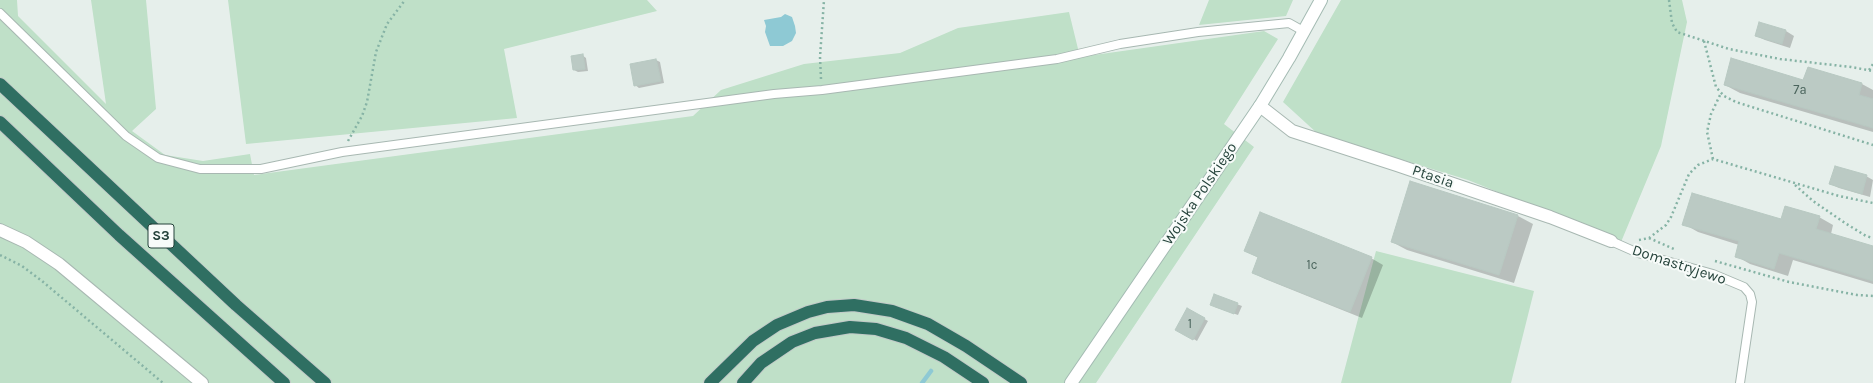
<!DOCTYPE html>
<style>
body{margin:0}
canvas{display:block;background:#e6efeb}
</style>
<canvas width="1873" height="383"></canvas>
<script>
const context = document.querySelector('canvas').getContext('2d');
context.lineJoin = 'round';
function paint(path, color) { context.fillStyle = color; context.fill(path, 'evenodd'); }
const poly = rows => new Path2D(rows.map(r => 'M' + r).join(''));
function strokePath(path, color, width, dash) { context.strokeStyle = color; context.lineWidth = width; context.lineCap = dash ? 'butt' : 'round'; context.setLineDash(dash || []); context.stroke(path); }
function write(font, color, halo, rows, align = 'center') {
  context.font = font + ' Karla,sans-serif'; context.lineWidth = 4; context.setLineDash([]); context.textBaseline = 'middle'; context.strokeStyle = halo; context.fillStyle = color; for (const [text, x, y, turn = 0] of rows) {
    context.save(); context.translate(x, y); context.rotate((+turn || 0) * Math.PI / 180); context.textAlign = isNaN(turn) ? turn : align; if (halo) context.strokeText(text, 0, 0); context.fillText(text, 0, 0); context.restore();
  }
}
const green = poly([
 [0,0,17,0,18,16,106,104,91,0,146,0,156,109,132,131,165,155,203,161,250,154,254,175,693,116,721,90,804,64,900,53,958,28,1069,12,1080,57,1264,31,1278,39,1224,124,1254,147,1096,383,0,383],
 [228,0,647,0,657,11,504,49,517,118,246,144],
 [1209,0,1293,0,1286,16,1199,25],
 [1341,0,1682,0,1687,22,1661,146,1621,242,1468,180,1318,134,1283,102],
 [1376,251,1534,291,1511,383,1341,383]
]);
const water = poly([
 [785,14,792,17,795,26,796,33,792,41,783,46,770,46,765,32,766,26,764,20,781,17]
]);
const shadow = poly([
 [1786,31,1794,36,1790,48,1765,40,1756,36],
 [582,55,586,58,588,71,578,72,574,70],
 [656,60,660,62,664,83,639,88,635,85],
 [1808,68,1862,84,1873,90,1873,132,1740,93,1725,85,1804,81],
 [1866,176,1873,180,1870,197,1839,188,1830,184],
 [1518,216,1533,224,1514,283,1407,250,1392,242],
 [1819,217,1833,225,1831,234,1873,247,1873,284,1793,260,1788,276,1750,264,1736,256,1739,245,1698,232,1684,224],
 [1245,251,1371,258,1383,265,1362,318,1265,279,1253,273,1259,258],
 [1215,296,1242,306,1238,315,1215,307],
 [1187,309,1208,321,1197,341,1177,329]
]);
const stream = poly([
 [922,383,931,371]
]);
const building = poly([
 [1759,22,1786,30,1782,44,1755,36,1759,22],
 [583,54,585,69,573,70,571,56,583,54],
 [1731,58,1803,80,1808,67,1862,83,1859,95,1873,99,1873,128,1724,85,1731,58],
 [656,59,661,81,634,86,630,64,656,59],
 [1835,166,1867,175,1862,194,1829,184,1835,166],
 [1410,181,1518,215,1499,275,1391,242,1410,181],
 [1692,193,1781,219,1785,206,1820,216,1816,229,1873,246,1873,281,1779,253,1774,269,1735,257,1739,241,1682,225,1692,193],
 [1260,212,1372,257,1350,312,1252,273,1258,257,1244,251,1260,212],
 [1214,294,1238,303,1234,314,1210,305,1214,294],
 [1187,308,1205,318,1193,340,1175,330,1187,308]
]);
const path = poly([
 [1669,0,1672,23,1677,32,1729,49,1780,59,1851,67,1873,71],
 [1704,41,1716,87,1724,96,1736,102,1873,145],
 [1869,70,1873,64],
 [821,79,820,57,824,0],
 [348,141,362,116,367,102,376,52,387,24,405,0],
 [1713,159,1707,132,1711,114,1721,93],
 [1795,185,1813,201,1845,223,1866,236,1873,238],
 [1649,238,1674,249],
 [1639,240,1649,238,1666,225,1671,217,1689,174,1698,165,1713,159,1839,196,1873,203],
 [0,255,22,266,42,281,163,383],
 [1715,261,1789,282,1857,295,1873,296]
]);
const lane = poly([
 [0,13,126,136,158,158,200,169,261,169,342,152,774,94,822,90,1057,59,1120,44,1198,32,1289,23,1305,32],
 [1611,241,1638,253,1713,274,1744,287,1750,294,1752,302,1740,383]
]);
const street = poly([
 [1260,106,1292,131,1397,165,1550,217,1611,241],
 [0,230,26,242,59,264,202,383]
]);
const secondary = poly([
 [1071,383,1260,106,1289,58,1321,0]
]);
const highway = poly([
 [0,84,236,305,325,383],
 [0,122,119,235,284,383],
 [710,383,753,341,777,325,808,312,827,307,854,305,892,311,928,324,966,346,1021,383],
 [743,383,761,363,792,342,815,333,850,327,876,329,906,338,944,357,983,383]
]);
const numberNames = [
 ["7a",1800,90],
 ["1c",1312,265],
 ["1",1190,324]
];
const shields = [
 [161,236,26]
];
const shieldNames = [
 ["S3",161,236]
];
const streetNames = [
 ["Ptasia",1433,177,19],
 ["Wojska Polskiego",1200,194,-56],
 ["Domastryjewo",1679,265,18]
];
paint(green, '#bfe0c8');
paint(water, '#8ec9d4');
paint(shadow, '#0003');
strokePath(stream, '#8ec9d4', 4.5);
paint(building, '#bbcac4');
strokePath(building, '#b8c9c2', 1);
strokePath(lane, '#a8b8b2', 10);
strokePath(street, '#a8b8b2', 14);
strokePath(secondary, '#a4bbb3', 14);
strokePath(highway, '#c2cac8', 14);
strokePath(path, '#86b3a5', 2.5, [2, 3]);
strokePath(lane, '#fff', 8);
strokePath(street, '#fff', 12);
strokePath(secondary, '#fff', 12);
strokePath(highway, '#2f6f62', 12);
write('13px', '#4a645c', null, numberNames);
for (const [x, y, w] of shields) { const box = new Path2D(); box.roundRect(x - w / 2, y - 12, w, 24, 3); context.fillStyle = '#f7fbf9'; context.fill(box); strokePath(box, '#24423a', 1); }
write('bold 14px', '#24423a', null, shieldNames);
write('15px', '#24423a', '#f7fbf9', streetNames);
</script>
